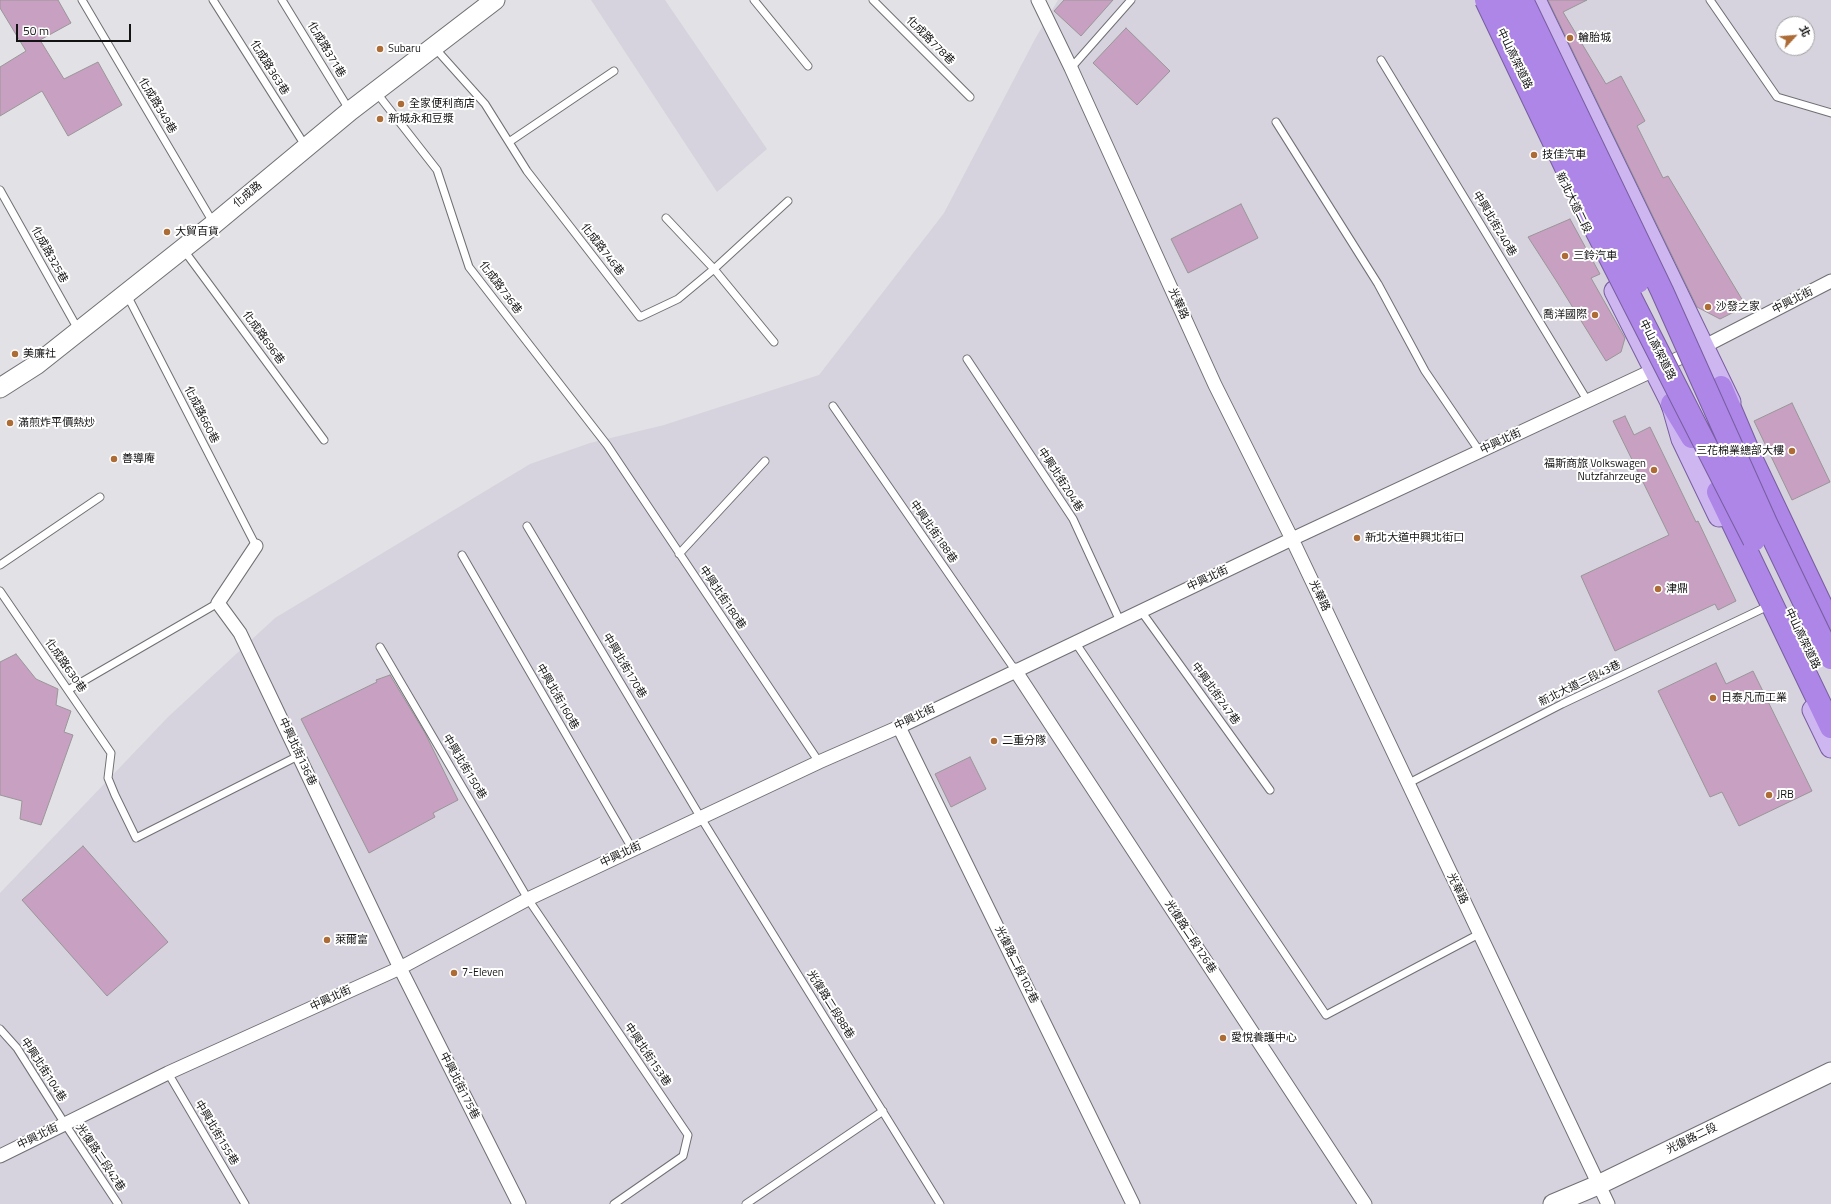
<!DOCTYPE html>
<meta charset="utf-8">
<style>
body{margin:0}
#map{position:relative;width:1831px;height:1204px;overflow:hidden;background:#e2e1e5;font-family:"Titillium Web","Noto Sans TC",sans-serif}
canvas{display:block}
.north{position:absolute;left:1775px;top:16px;width:40px;height:40px;box-sizing:border-box;background:#fff;border:1px solid #a1a1a1;border-radius:50%;rotate:64deg;font-size:11px;font-weight:700;line-height:16px;text-align:center;color:#131314}
.north::after{content:'';display:block;margin:auto;width:14px;height:18px;background:#ad6c35;clip-path:polygon(50% 0,100% 100%,50% 72%,0 100%)}
.scale{position:absolute;left:16px;top:24px;width:115px;height:18px;box-sizing:border-box;border:2px solid #131314;border-top:0;padding-left:5px;font-size:12px;line-height:14px;white-space:nowrap;color:#131314;-webkit-text-stroke:3px #fff;paint-order:stroke}
</style>
<div id="map">
<canvas width="1831" height="1204"></canvas>
<div class="north">北</div>
<div class="scale">50 m</div>
</div>
<script>
const context = document.querySelector('canvas').getContext('2d');
context.lineJoin = 'round';
function paint(path, color) { context.fillStyle = color; context.fill(path, 'evenodd'); }
const poly = rows => new Path2D(rows.map(r => 'M' + r).join(''));
function strokePath(path, color, width, dash) { context.strokeStyle = color; context.lineWidth = width; context.lineCap = dash ? 'butt' : 'round'; context.setLineDash(dash || []); context.stroke(path); }
function write(font, color, halo, rows, align = 'center') {
  context.font = font + ' "Titillium Web","Noto Sans TC",sans-serif'; context.lineWidth = 4; context.setLineDash([]); context.textBaseline = 'middle'; context.strokeStyle = halo; context.fillStyle = color; for (const [text, x, y, turn = 0] of rows) {
    context.save(); context.translate(x, y); context.rotate((+turn || 0) * Math.PI / 180); context.textAlign = isNaN(turn) ? turn : align; if (halo) context.strokeText(text, 0, 0); context.fillText(text, 0, 0); context.restore();
  }
}
const built = poly([
 [591,0,665,0,767,149,717,192],
 [1058,0,1831,0,1831,1204,0,1204,0,893,168,717,275,618,530,464,590,443,664,425,819,375,944,213,1035,39],
 [1783,24,1807,24,1807,48,1783,48]
]);
const building = poly([
 [0,0,58,0,71,23,40,40,64,79,98,62,122,105,68,136,42,91,0,116,0,67,26,51,0,8,0,0],
 [1064,0,1113,0,1081,36,1054,11,1064,0],
 [1548,0,1587,0,1563,12,1606,84,1621,76,1645,121,1637,126,1663,178,1668,176,1746,306,1720,319,1697,307,1548,0],
 [1126,28,1170,71,1137,105,1093,63,1126,28],
 [1241,204,1258,238,1188,273,1171,239,1241,204],
 [1570,219,1600,274,1591,278,1625,338,1621,352,1606,361,1557,282,1528,237,1570,219],
 [1792,403,1830,482,1792,500,1754,421,1792,403],
 [1625,416,1634,435,1650,427,1696,522,1698,521,1736,601,1718,610,1715,604,1615,651,1581,576,1669,535,1613,421,1625,416],
 [16,654,36,679,58,689,56,705,71,711,64,732,73,735,41,825,20,819,22,801,0,795,0,662,16,654],
 [1716,663,1726,684,1753,671,1812,791,1739,826,1722,792,1710,797,1658,691,1716,663],
 [390,675,425,733,458,800,433,813,435,817,369,853,301,719,377,682,376,680,390,675],
 [970,757,986,789,951,807,935,774,970,757],
 [83,846,168,942,107,996,22,900,83,846]
]);
const lane = poly([
 [82,0,214,224],
 [213,0,306,147],
 [282,0,350,111],
 [754,0,808,66],
 [873,0,970,97],
 [1710,0,1777,97,1831,113],
 [434,47,485,104,527,171,640,317,678,299,714,269,788,201],
 [1381,60,1587,400],
 [1071,68,1131,0],
 [376,92,437,170,469,267,607,445,819,762],
 [1276,122,1378,284,1425,371,1480,452],
 [509,142,614,71],
 [0,190,79,331],
 [666,218,714,269,774,342],
 [183,249,324,440],
 [127,295,256,546],
 [967,359,1073,519,1120,621],
 [833,406,1015,670],
 [527,526,701,818,940,1204],
 [679,554,765,461],
 [462,555,633,850],
 [0,565,100,497],
 [0,591,111,753,108,778,115,795,136,838,298,756],
 [1141,611,1270,790],
 [1075,642,1326,1015,1479,934],
 [380,647,528,899,688,1135,683,1156,614,1204],
 [68,690,218,603],
 [1407,784,1562,704,1764,608],
 [0,1029,17,1048,65,1124,118,1204],
 [168,1073,245,1204],
 [746,1204,883,1111]
]);
const street = poly([
 [1038,0,1071,68,1215,385,1292,539,1608,1204],
 [256,546,218,603,240,633,400,968,519,1204],
 [1015,670,1365,1204],
 [899,727,1133,1204],
 [0,1156,168,1073,400,968,528,899,819,762,899,727,1292,539,1703,347,1831,281]
]);
const secondary = poly([
 [0,388,36,365,214,224,350,111,495,0],
 [1553,1204,1598,1185,1831,1072]
]);
const primary = poly([
 [1535,0,1730,402],
 [1615,291,1672,404,1682,439,1719,516],
 [1813,710,1831,747]
]);
const highway = poly([
 [1721,387,1752,460,1831,626],
 [1672,404,1692,437],
 [1718,492,1831,727]
]);
const highwayBridge = poly([
 [1486,0,1592,222,1754,540],
 [1503,0,1608,214,1638,282],
 [1522,0,1662,291,1766,523,1831,658]
]);
const markers = [
 [1570,38,4,"#ad6c35"],
 [380,49,4,"#ad6c35"],
 [401,104,4,"#ad6c35"],
 [380,119,4,"#ad6c35"],
 [1534,155,4,"#ad6c35"],
 [167,232,4,"#ad6c35"],
 [1565,256,4,"#ad6c35"],
 [1708,307,4,"#ad6c35"],
 [1595,315,4,"#ad6c35"],
 [15,354,4,"#ad6c35"],
 [10,423,4,"#ad6c35"],
 [1792,451,4,"#ad6c35"],
 [114,459,4,"#ad6c35"],
 [1654,470,4,"#ad6c35"],
 [1357,538,4,"#ad6c35"],
 [1658,589,4,"#ad6c35"],
 [1713,698,4,"#ad6c35"],
 [994,741,4,"#ad6c35"],
 [1769,795,4,"#ad6c35"],
 [327,940,4,"#ad6c35"],
 [454,973,4,"#ad6c35"],
 [1223,1038,4,"#ad6c35"]
];
const poiNames = [
 ["輪胎城",1578,38],
 ["Subaru",388,49],
 ["全家便利商店",409,104],
 ["新城永和豆漿",388,119],
 ["技佳汽車",1542,155],
 ["大貿百貨",175,232],
 ["三鈴汽車",1573,256],
 ["沙發之家",1716,307],
 ["喬洋國際",1587,315,"right"],
 ["美廉社",23,354],
 ["滿煎炸平價熱炒",18,423],
 ["三花棉業總部大樓",1784,451,"right"],
 ["善導庵",122,459],
 ["福斯商旅 Volkswagen",1646,464,"right"],
 ["Nutzfahrzeuge",1646,477,"right"],
 ["新北大道中興北街口",1365,538],
 ["津鼎",1666,589],
 ["日泰凡而工業",1721,698],
 ["二重分隊",1002,741],
 ["JRB",1777,795],
 ["萊爾富",335,940],
 ["7-Eleven",462,973],
 ["愛悅養護中心",1231,1038]
];
const streetNames = [
 ["化成路778巷",930,41,45],
 ["化成路371巷",326,50,59],
 ["中山高架道路",1514,59,64],
 ["化成路363巷",269,68,58],
 ["化成路349巷",157,106,59],
 ["化成路",248,195,-40],
 ["新北大道二段",1573,203,64],
 ["中興北街240巷",1494,224,59],
 ["化成路746巷",602,250,52],
 ["化成路325巷",49,255,61],
 ["化成路736巷",500,288,53],
 ["中興北街",1793,301,-27],
 ["光華路",1178,304,66],
 ["化成路696巷",263,338,54],
 ["中山高架道路",1657,350,63],
 ["化成路660巷",201,415,63],
 ["中興北街",1501,442,-25],
 ["中興北街204巷",1060,480,57],
 ["中興北街188巷",933,532,55],
 ["中興北街",1208,579,-25],
 ["光華路",1319,596,65],
 ["中興北街180巷",722,598,56],
 ["中山高架道路",1802,639,64],
 ["化成路630巷",65,666,55],
 ["中興北街170巷",624,666,59],
 ["新北大道二段43巷",1580,684,-26],
 ["中興北街247巷",1215,694,54],
 ["中興北街160巷",557,697,60],
 ["中興北街",915,718,-26],
 ["中興北街136巷",297,752,65],
 ["中興北街150巷",464,767,59],
 ["中興北街",621,855,-25],
 ["光華路",1457,889,64],
 ["光復路二段126巷",1190,937,57],
 ["光復路二段102巷",1016,965,64],
 ["中興北街",331,999,-25],
 ["光復路二段88巷",830,1005,58],
 ["中興北街153巷",647,1055,56],
 ["中興北街104巷",43,1070,57],
 ["中興北街175巷",459,1086,63],
 ["中興北街155巷",216,1133,59],
 ["中興北街",38,1137,-26],
 ["光復路二段",1692,1139,-26],
 ["光復路二段42巷",100,1158,56]
];
paint(built, '#d6d3de');
paint(building, '#c8a1c2');
strokePath(building, '#999698', 1);
strokePath(lane, '#706f73', 9);
strokePath(street, '#706f73', 15);
strokePath(secondary, '#706f73', 21);
strokePath(primary, '#775e9e', 23);
strokePath(highway, '#775e9e', 24);
strokePath(lane, '#fff', 7);
strokePath(street, '#fff', 13);
strokePath(secondary, '#fff', 19);
strokePath(primary, '#ceb6f1', 21);
strokePath(highway, '#ad86e8', 22);
strokePath(highwayBridge, '#775e9e', 24, []);
strokePath(highwayBridge, '#ad86e8', 22);
for (const [x, y, r, color] of markers) { const dot = new Path2D(); dot.arc(x, y, r, 0, 2 * Math.PI); context.fillStyle = color; context.fill(dot); strokePath(dot, '#fff', 1.5); }
write('11px', '#131314', '#fff', poiNames, 'left');
write('11px', '#131314', '#fff', streetNames);
</script>
